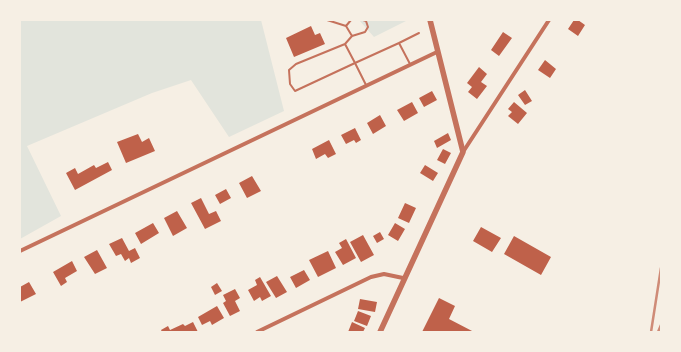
<!DOCTYPE html>
<style>
body{margin:0}
#map{position:relative;width:681px;height:352px;overflow:hidden;background:#f6efe4;font-family:Quicksand,sans-serif}
canvas{display:block}
.frame{position:absolute;inset:0;border:21px solid #f6efe4;pointer-events:none}
</style>
<div id="map">
<canvas width="681" height="352"></canvas>
<div class="frame"></div>
</div>
<script>
const context = document.querySelector('canvas').getContext('2d');
context.lineJoin = 'round';
function paint(path, color) { context.fillStyle = color; context.fill(path, 'evenodd'); }
const poly = rows => new Path2D(rows.map(r => 'M' + r).join(''));
function strokePath(path, color, width, dash) { context.strokeStyle = color; context.lineWidth = width; context.lineCap = dash ? 'butt' : 'round'; context.setLineDash(dash || []); context.stroke(path); }
const green = poly([
 [20,20,261,20,284,111,229,137,191,80,152,93,27,146,61,216,20,239],
 [359,20,408,20,374,37]
]);
const building = poly([
 [574,20,578,20,585,25,578,36,568,29],
 [311,26,315,35,320,33,325,44,294,57,286,38],
 [503,32,512,38,499,56,491,50],
 [545,60,556,69,550,78,538,70],
 [479,67,487,74,481,82,487,86,477,99,468,92,472,87,467,83],
 [525,90,532,101,525,105,518,95],
 [432,91,437,100,424,107,419,98],
 [412,102,418,113,404,121,397,110],
 [514,102,527,113,518,124,508,116,512,112,508,109],
 [380,115,386,126,373,134,367,123],
 [355,128,361,140,356,143,354,140,346,144,341,135],
 [448,133,451,140,437,148,434,141],
 [138,134,142,142,149,138,155,151,126,163,117,142],
 [329,140,336,154,328,158,325,154,316,159,312,149],
 [443,149,451,153,445,164,437,160],
 [108,162,112,170,75,190,66,173,75,168,78,174,94,165,96,168],
 [425,165,438,173,433,181,420,173],
 [252,176,261,191,247,198,239,183],
 [226,189,231,198,220,204,215,195],
 [201,198,209,214,216,211,221,221,205,229,191,203],
 [405,203,416,208,409,223,398,218],
 [177,211,187,228,173,236,164,218],
 [153,223,159,233,141,244,135,233],
 [395,223,405,229,398,241,388,235],
 [481,227,501,238,492,252,473,241],
 [380,232,384,239,377,243,373,236],
 [363,235,374,255,361,262,350,242],
 [514,236,551,257,541,275,504,254],
 [122,238,129,251,135,248,140,258,131,263,129,258,125,261,121,254,116,256,109,244],
 [346,239,356,258,343,265,335,252,342,248,339,243],
 [97,250,107,268,95,274,84,257],
 [328,251,336,268,318,277,309,260],
 [72,261,77,271,65,278,67,282,61,286,53,272],
 [304,270,310,280,296,288,290,277],
 [277,276,287,292,276,298,266,282],
 [260,277,271,296,262,301,260,297,254,301,248,290,257,285,255,280],
 [29,282,36,294,20,302,20,287],
 [217,283,222,291,215,295,211,287],
 [235,289,240,298,235,301,240,311,230,316,223,303,226,301,223,295],
 [439,298,455,306,449,319,474,332,422,332],
 [360,299,377,302,375,312,358,309],
 [217,306,224,318,212,325,210,321,202,325,198,317],
 [358,311,371,316,367,326,354,321],
 [193,322,198,332,162,332,161,330,168,326,170,330,183,324,185,326],
 [352,322,365,328,363,332,348,332]
]);
const service = poly([
 [327,20,346,26],
 [351,20,346,26,352,36],
 [399,43,419,33],
 [345,44,352,36,365,32,368,27,366,21,363,20],
 [366,85,355,63,345,44,296,64,289,70,290,84,295,91,355,63,399,43,410,64]
]);
const minor = poly([
 [463,152,549,20],
 [20,251,437,52],
 [257,332,371,277,384,274,403,278]
]);
const tertiary = poly([
 [380,332,463,152,430,20]
]);
const rail = poly([
 [651,332,661,268],
 [658,332,661,325]
]);
paint(green, '#e2e4dc');
paint(building, '#bf614a');
strokePath(service, '#c5725c', 2);
strokePath(minor, '#c5725c', 4);
strokePath(tertiary, '#c5725c', 5.5);
strokePath(rail, '#cf8b77', 2.5);
</script>
